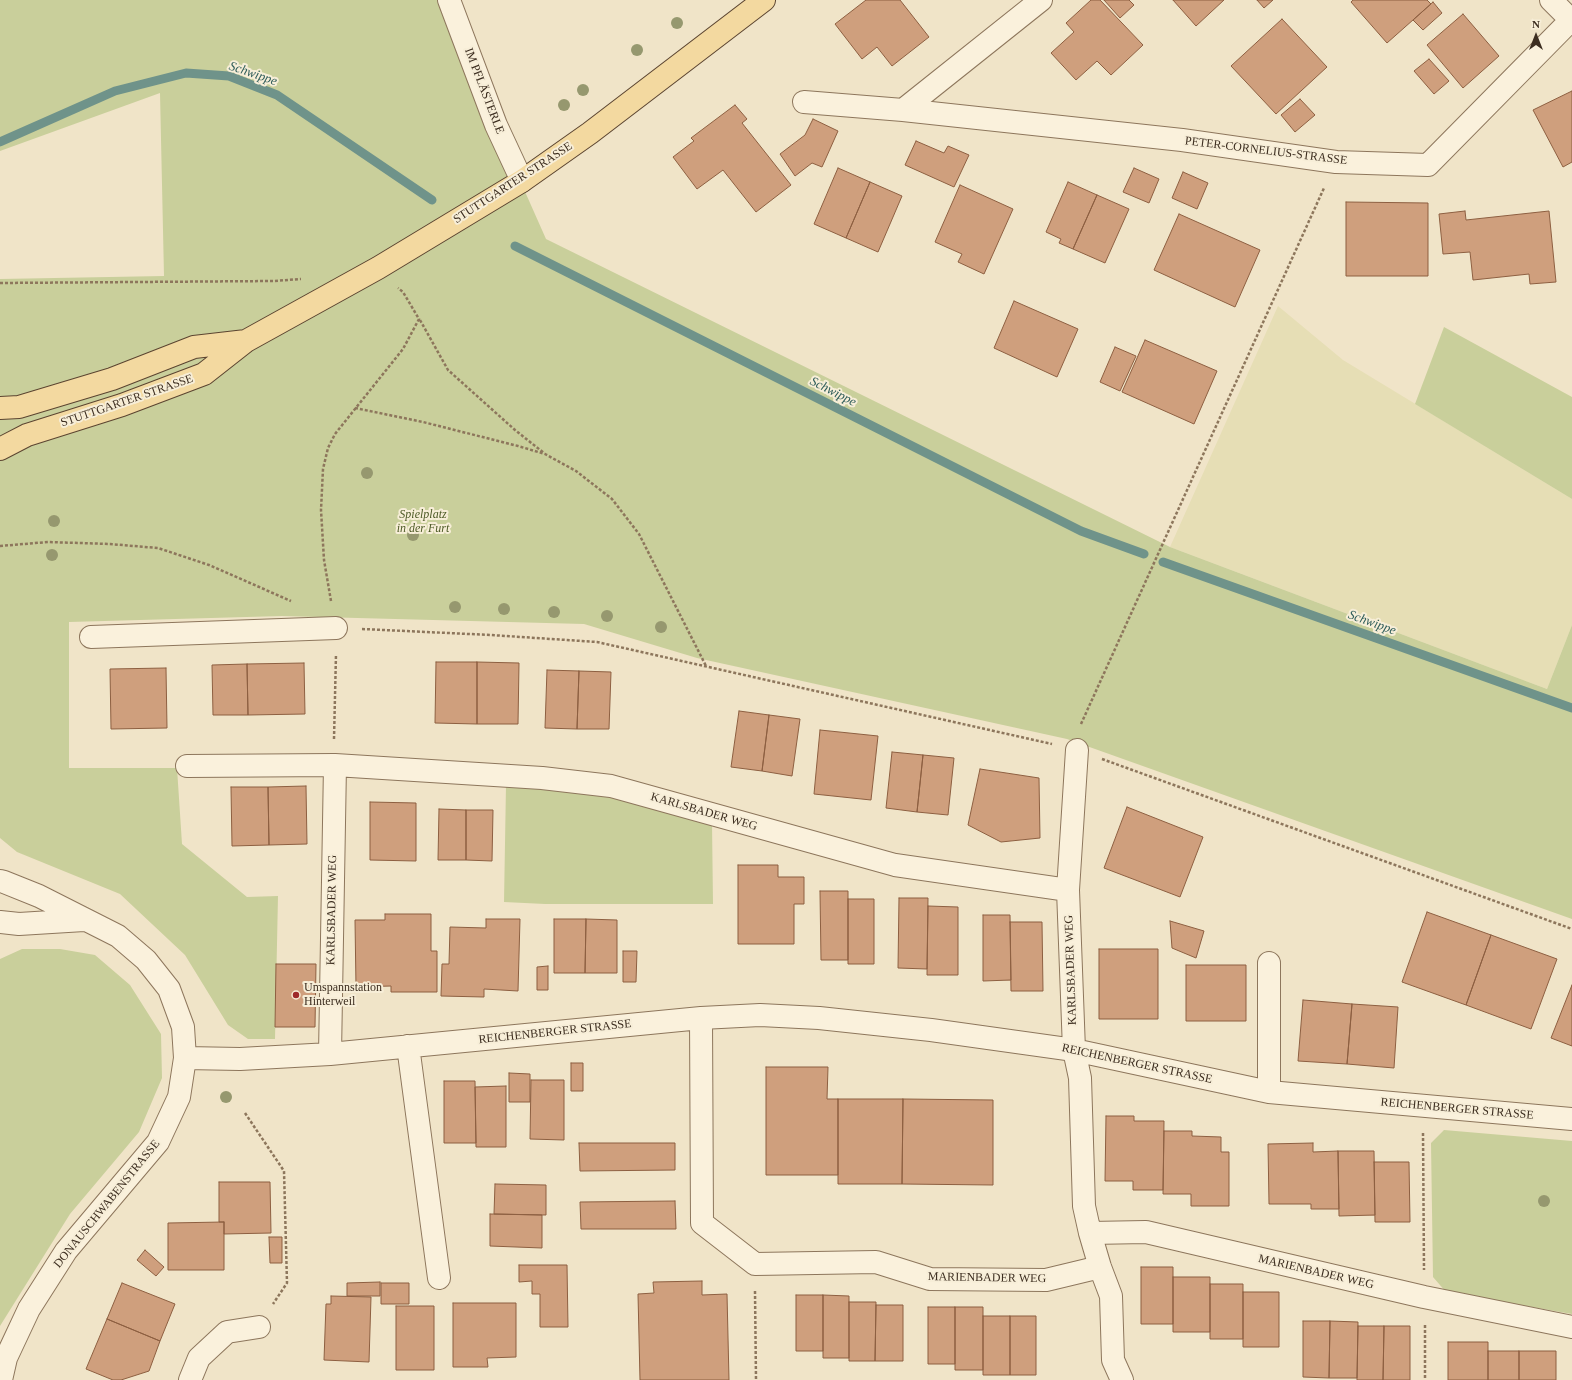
<!DOCTYPE html>
<meta charset="utf-8">
<style>
body{margin:0}
#map{position:relative;width:1572px;height:1380px;overflow:hidden;background:#f0e4c8;font-family:"Times New Roman",serif}
canvas{display:block}
.north{position:absolute;left:1516px;top:16px;width:40px;height:40px;-webkit-text-stroke:3px #f7eed8;paint-order:stroke;rotate:0deg;font-size:11px;font-weight:700;line-height:16px;text-align:center;color:#3d2e20}
.north::after{content:'';display:block;margin:auto;width:14px;height:18px;background:#3d2e20;clip-path:polygon(50% 0,100% 100%,50% 72%,0 100%)}
</style>
<div id="map">
<canvas width="1572" height="1380"></canvas>
<div class="north">N</div>
</div>
<script>
const context = document.querySelector('canvas').getContext('2d');
context.lineJoin = 'round';
function paint(path, color) { context.fillStyle = color; context.fill(path, 'evenodd'); }
const poly = rows => new Path2D(rows.map(r => 'M' + r).join(''));
function strokePath(path, color, width, dash) { context.strokeStyle = color; context.lineWidth = width; context.lineCap = dash ? 'butt' : 'round'; context.setLineDash(dash || []); context.stroke(path); }
function write(font, color, halo, rows, align = 'center') {
  context.font = font + ' "Times New Roman",serif'; context.lineWidth = 4; context.setLineDash([]); context.textBaseline = 'middle'; context.strokeStyle = halo; context.fillStyle = color; for (const [text, x, y, turn = 0] of rows) {
    context.save(); context.translate(x, y); context.rotate((+turn || 0) * Math.PI / 180); context.textAlign = isNaN(turn) ? turn : align; if (halo) context.strokeText(text, 0, 0); context.fillText(text, 0, 0); context.restore();
  }
}
const farmland = poly([
 [1278,306,1343,360,1572,499,1572,625,1547,689,1170,547]
]);
const green = poly([
 [0,0,440,0,546,239,1170,547,1547,689,1572,625,1572,919,1067,739,697,658,584,624,282,616,69,622,69,768,177,768,182,844,247,897,278,896,275,1039,248,1039,228,1025,185,955,120,894,17,852,0,838,0,279,164,276,160,93,0,151],
 [1444,327,1572,397,1572,499,1415,404],
 [506,785,576,790,640,802,712,823,713,904,545,904,504,902],
 [22,949,60,949,95,955,130,985,161,1034,162,1078,139,1132,70,1214,0,1326,0,959],
 [1444,1130,1572,1141,1572,1314,1446,1292,1433,1277,1431,1143]
]);
const stream = poly([
 [0,142,115,91,186,73,229,76,277,95,432,200],
 [515,246,1081,531,1144,554],
 [1163,562,1572,708]
]);
const building = poly([
 [866,0,900,0,929,37,892,66,877,47,862,59,835,24,866,0],
 [1091,0,1100,0,1143,45,1111,75,1097,61,1076,80,1051,53,1074,32,1066,23,1091,0],
 [1104,0,1129,0,1134,5,1120,18,1104,0],
 [1173,0,1224,0,1196,26,1173,0],
 [1257,0,1273,0,1264,8,1257,0],
 [1353,0,1427,0,1431,4,1387,43,1351,2,1353,0],
 [1433,2,1442,13,1423,30,1413,20,1433,2],
 [1463,14,1499,56,1463,88,1427,45,1463,14],
 [1282,19,1327,67,1276,114,1231,66,1282,19],
 [1429,59,1449,81,1434,94,1414,71,1429,59],
 [1572,91,1572,162,1563,167,1533,110,1572,91],
 [1300,99,1315,115,1295,132,1281,115,1300,99],
 [735,105,747,119,742,123,791,185,756,212,723,170,697,189,673,157,694,141,691,138,735,105],
 [813,119,838,131,822,167,812,163,795,176,780,154,805,135,813,119],
 [916,141,944,153,948,146,969,155,954,187,905,165,916,141],
 [838,168,870,182,846,238,814,224,838,168],
 [1134,168,1159,179,1149,203,1123,192,1134,168],
 [1183,172,1208,183,1197,209,1172,198,1183,172],
 [870,182,902,196,878,252,846,238,870,182],
 [1068,182,1097,195,1073,249,1059,243,1061,239,1046,232,1068,182],
 [960,185,1013,209,984,274,958,262,962,254,935,242,960,185],
 [1097,195,1129,209,1105,263,1073,249,1097,195],
 [1346,202,1428,203,1428,276,1346,276,1346,202],
 [1465,211,1466,220,1549,211,1556,282,1530,284,1529,274,1473,280,1470,252,1443,254,1439,214,1465,211],
 [1179,214,1260,250,1235,307,1154,270,1179,214],
 [1014,301,1078,329,1057,377,994,348,1014,301],
 [1145,340,1217,371,1194,424,1122,392,1145,340],
 [1115,347,1136,356,1120,391,1100,382,1115,347],
 [436,662,477,662,477,724,435,723,436,662],
 [477,662,519,663,518,724,477,724,477,662],
 [304,663,305,714,248,715,247,664,304,663],
 [247,664,248,715,213,715,212,665,247,664],
 [166,668,167,728,111,729,110,669,166,668],
 [547,670,579,671,577,729,545,728,547,670],
 [579,671,611,672,609,729,577,729,579,671],
 [739,711,769,715,762,771,731,767,739,711],
 [769,715,800,719,792,776,762,771,769,715],
 [820,730,878,736,871,800,814,794,820,730],
 [892,752,923,755,917,812,886,808,892,752],
 [923,755,954,758,948,815,917,812,923,755],
 [980,769,1039,778,1040,838,1001,842,968,825,980,769],
 [306,786,307,844,269,845,268,787,306,786],
 [231,787,268,787,269,845,232,846,231,787],
 [370,802,416,803,416,861,370,860,370,802],
 [1127,807,1203,837,1180,897,1104,868,1127,807],
 [439,809,466,810,466,860,438,860,439,809],
 [466,810,493,810,492,861,466,860,466,810],
 [738,865,778,865,778,877,804,877,804,904,794,904,794,944,738,944,738,865],
 [820,891,848,891,848,960,821,960,820,891],
 [899,898,928,898,927,969,898,968,899,898],
 [848,899,874,899,874,964,848,964,848,899],
 [928,906,958,907,958,975,927,975,928,906],
 [1427,912,1491,935,1466,1005,1402,982,1427,912],
 [385,914,431,914,431,951,437,951,437,992,391,992,391,986,356,987,355,920,385,920,385,914],
 [983,915,1010,915,1011,980,983,981,983,915],
 [486,919,520,919,518,991,484,989,484,997,441,996,442,964,449,964,450,927,486,928,486,919],
 [554,919,586,919,585,973,554,973,554,919],
 [586,919,617,920,617,973,585,973,586,919],
 [1170,921,1204,931,1196,958,1172,948,1170,921],
 [1010,922,1042,922,1043,991,1011,991,1010,922],
 [1491,935,1557,959,1531,1029,1466,1005,1491,935],
 [1099,949,1158,949,1158,1019,1099,1019,1099,949],
 [623,951,637,951,636,982,623,982,623,951],
 [276,964,316,964,315,1027,275,1027,276,964],
 [1186,965,1246,965,1246,1021,1186,1021,1186,965],
 [548,966,548,990,537,990,537,967,548,966],
 [1572,985,1572,1046,1551,1038,1572,985],
 [1303,1000,1352,1004,1347,1064,1298,1061,1303,1000],
 [1352,1004,1398,1007,1394,1068,1347,1064,1352,1004],
 [571,1063,583,1063,583,1091,571,1091,571,1063],
 [766,1067,828,1067,827,1099,838,1099,838,1175,766,1175,766,1067],
 [509,1073,530,1074,530,1102,509,1102,509,1073],
 [531,1080,564,1080,564,1140,530,1139,531,1080],
 [444,1081,475,1081,476,1143,444,1143,444,1081],
 [506,1086,506,1147,476,1147,475,1087,506,1086],
 [838,1099,903,1099,902,1184,838,1184,838,1099],
 [903,1099,993,1100,993,1185,902,1184,903,1099],
 [1106,1116,1134,1116,1134,1121,1164,1121,1163,1190,1133,1190,1133,1181,1105,1181,1106,1116],
 [1164,1131,1192,1131,1192,1136,1221,1137,1221,1152,1229,1152,1229,1206,1191,1206,1191,1194,1163,1194,1164,1131],
 [579,1143,675,1143,675,1170,580,1171,579,1143],
 [1313,1143,1313,1152,1338,1151,1339,1209,1311,1209,1311,1204,1269,1204,1268,1144,1313,1143],
 [1338,1151,1374,1151,1375,1215,1339,1216,1338,1151],
 [1374,1162,1409,1162,1410,1222,1375,1222,1374,1162],
 [219,1182,270,1182,271,1233,224,1234,224,1222,219,1222,219,1182],
 [495,1184,546,1185,546,1215,494,1214,495,1184],
 [675,1201,676,1229,581,1229,580,1202,675,1201],
 [490,1214,542,1215,542,1248,490,1246,490,1214],
 [224,1222,224,1270,168,1270,168,1223,224,1222],
 [269,1237,282,1237,282,1263,270,1263,269,1237],
 [145,1250,164,1267,156,1276,137,1260,145,1250],
 [519,1265,567,1265,568,1327,540,1327,540,1294,532,1294,532,1281,519,1282,519,1265],
 [1141,1267,1173,1267,1173,1324,1141,1324,1141,1267],
 [1173,1277,1210,1277,1210,1332,1173,1332,1173,1277],
 [702,1281,702,1295,727,1294,729,1380,640,1380,638,1294,654,1293,653,1282,702,1281],
 [380,1282,380,1296,347,1296,347,1283,380,1282],
 [122,1283,175,1304,160,1341,107,1319,122,1283],
 [381,1283,409,1283,409,1304,381,1304,381,1283],
 [1210,1284,1243,1284,1243,1339,1210,1339,1210,1284],
 [1243,1292,1279,1292,1279,1347,1243,1347,1243,1292],
 [796,1295,823,1295,823,1351,796,1351,796,1295],
 [823,1295,849,1296,849,1358,823,1358,823,1295],
 [331,1296,371,1297,369,1362,324,1360,326,1304,331,1304,331,1296],
 [849,1302,876,1302,875,1361,849,1361,849,1302],
 [453,1303,516,1303,516,1357,487,1358,488,1367,453,1367,453,1303],
 [876,1305,903,1305,903,1361,875,1361,876,1305],
 [396,1306,434,1306,434,1370,396,1370,396,1306],
 [928,1307,955,1307,955,1364,928,1364,928,1307],
 [955,1307,983,1307,983,1370,955,1370,955,1307],
 [983,1316,1010,1316,1010,1375,983,1375,983,1316],
 [1010,1316,1036,1316,1036,1375,1010,1375,1010,1316],
 [107,1319,160,1341,149,1371,121,1380,113,1380,86,1369,107,1319],
 [1303,1321,1330,1321,1329,1378,1303,1377,1303,1321],
 [1330,1321,1358,1322,1357,1378,1329,1378,1330,1321],
 [1358,1326,1384,1326,1383,1380,1357,1380,1358,1326],
 [1384,1326,1410,1326,1410,1380,1383,1380,1384,1326],
 [1448,1342,1488,1342,1488,1380,1448,1380,1448,1342],
 [1488,1351,1519,1351,1519,1380,1488,1380,1488,1351],
 [1519,1351,1556,1351,1556,1380,1519,1380,1519,1351]
]);
const path = poly([
 [0,283,274,281,301,279],
 [420,320,448,370,515,430,544,453],
 [355,408,423,422,518,446,545,454,576,471,612,499,639,534,706,666],
 [0,546,48,542,110,544,158,548,209,565,291,601],
 [331,601,324,560,321,510,323,469,328,448,335,434,403,349,419,319,403,292,398,288],
 [362,629,491,635,597,642,1052,744],
 [1081,724,1324,188],
 [334,739,336,654],
 [1102,759,1572,929],
 [245,1113,284,1171,287,1283,273,1304],
 [1423,1133,1424,1270],
 [755,1291,756,1380],
 [1425,1325,1425,1380]
]);
const minor = poly([
 [449,0,496,125,522,181],
 [1551,0,1572,21],
 [804,102,903,110,1041,0],
 [903,110,1182,140,1336,162,1428,165,1571,20],
 [91,637,336,628],
 [187,766,335,765,542,778,611,786,895,865,1068,890,1074,1050,1080,1078,1084,1206,1090,1233,1100,1267,1111,1296,1113,1360,1122,1380],
 [0,881,4,882,39,896,118,936,146,960,169,989,183,1027,185,1058,179,1097,158,1142,66,1251,29,1309,6,1358,1,1380],
 [1068,890,1077,750],
 [0,922,19,924,84,920],
 [701,1018,702,1223,755,1264,876,1262,930,1279,1046,1280,1100,1267],
 [408,1046,439,1278],
 [330,1054,335,765],
 [185,1058,240,1059,330,1054,701,1018,760,1015,819,1018,931,1030,1074,1050,1269,1092,1572,1119],
 [1269,1092,1269,963],
 [1090,1233,1146,1232,1424,1297,1572,1327],
 [190,1380,199,1358,227,1332,259,1327]
]);
const major = poly([
 [0,408,19,407,112,379,194,347,246,341],
 [0,449,27,435,122,405,204,374,246,341,378,268,522,181,590,133,764,0]
]);
const trees = [
 [677,23],
 [637,50],
 [583,90],
 [564,105],
 [367,473],
 [54,521],
 [413,535],
 [52,555],
 [455,607],
 [504,609],
 [554,612],
 [607,616],
 [661,627],
 [226,1097],
 [1544,1201]
];
const markers = [
 [296,995,4,"#9e2a2b"]
];
const streetNames = [
 ["IM PFLÄSTERLE",484,91,69],
 ["PETER-CORNELIUS-STRASSE",1266,151,7],
 ["STUTTGARTER STRASSE",513,183,-33],
 ["STUTTGARTER STRASSE",127,401,-19],
 ["KARLSBADER WEG",704,812,16],
 ["KARLSBADER WEG",332,910,-89],
 ["KARLSBADER WEG",1071,970,-92],
 ["REICHENBERGER STRASSE",555,1032,-6],
 ["REICHENBERGER STRASSE",1137,1064,12],
 ["REICHENBERGER STRASSE",1457,1109,5],
 ["DONAUSCHWABENSTRASSE",107,1204,-51],
 ["MARIENBADER WEG",1316,1272,13],
 ["MARIENBADER WEG",987,1278,1]
];
const parkNames = [
 ["Spielplatz",423,515],
 ["in der Furt",423,529]
];
const poiNames = [
 ["Umspannstation",304,988],
 ["Hinterweil",304,1002]
];
const waterNames = [
 ["Schwippe",253,74,19],
 ["Schwippe",833,392,27],
 ["Schwippe",1372,623,20]
];
paint(farmland, '#e6deb5');
paint(green, '#c9cf9b');
strokePath(stream, '#6f938a', 9);
paint(building, '#cf9f7d');
strokePath(building, '#8d5f41', 1);
strokePath(minor, '#8d765c', 24);
strokePath(major, '#5b4430', 24);
strokePath(path, '#8d765c', 2.5, [3, 2]);
strokePath(minor, '#faf1dc', 22);
strokePath(major, '#f3d9a0', 22);
context.fillStyle = '#96986f';
for (const [x, y] of trees) { context.beginPath(); context.arc(x, y, 6, 0, 2 * Math.PI); context.fill(); }
for (const [x, y, r, color] of markers) { const dot = new Path2D(); dot.arc(x, y, r, 0, 2 * Math.PI); context.fillStyle = color; context.fill(dot); strokePath(dot, '#f7eed8', 1.5); }
write('12px', '#3d2e20', '#f7eed8', streetNames);
write('italic 12px', '#4d5a26', '#f7eed8', parkNames);
write('12px', '#3d2e20', '#f7eed8', poiNames, 'left');
write('italic 13px', '#2f5d5a', '#f7eed8', waterNames);
</script>
